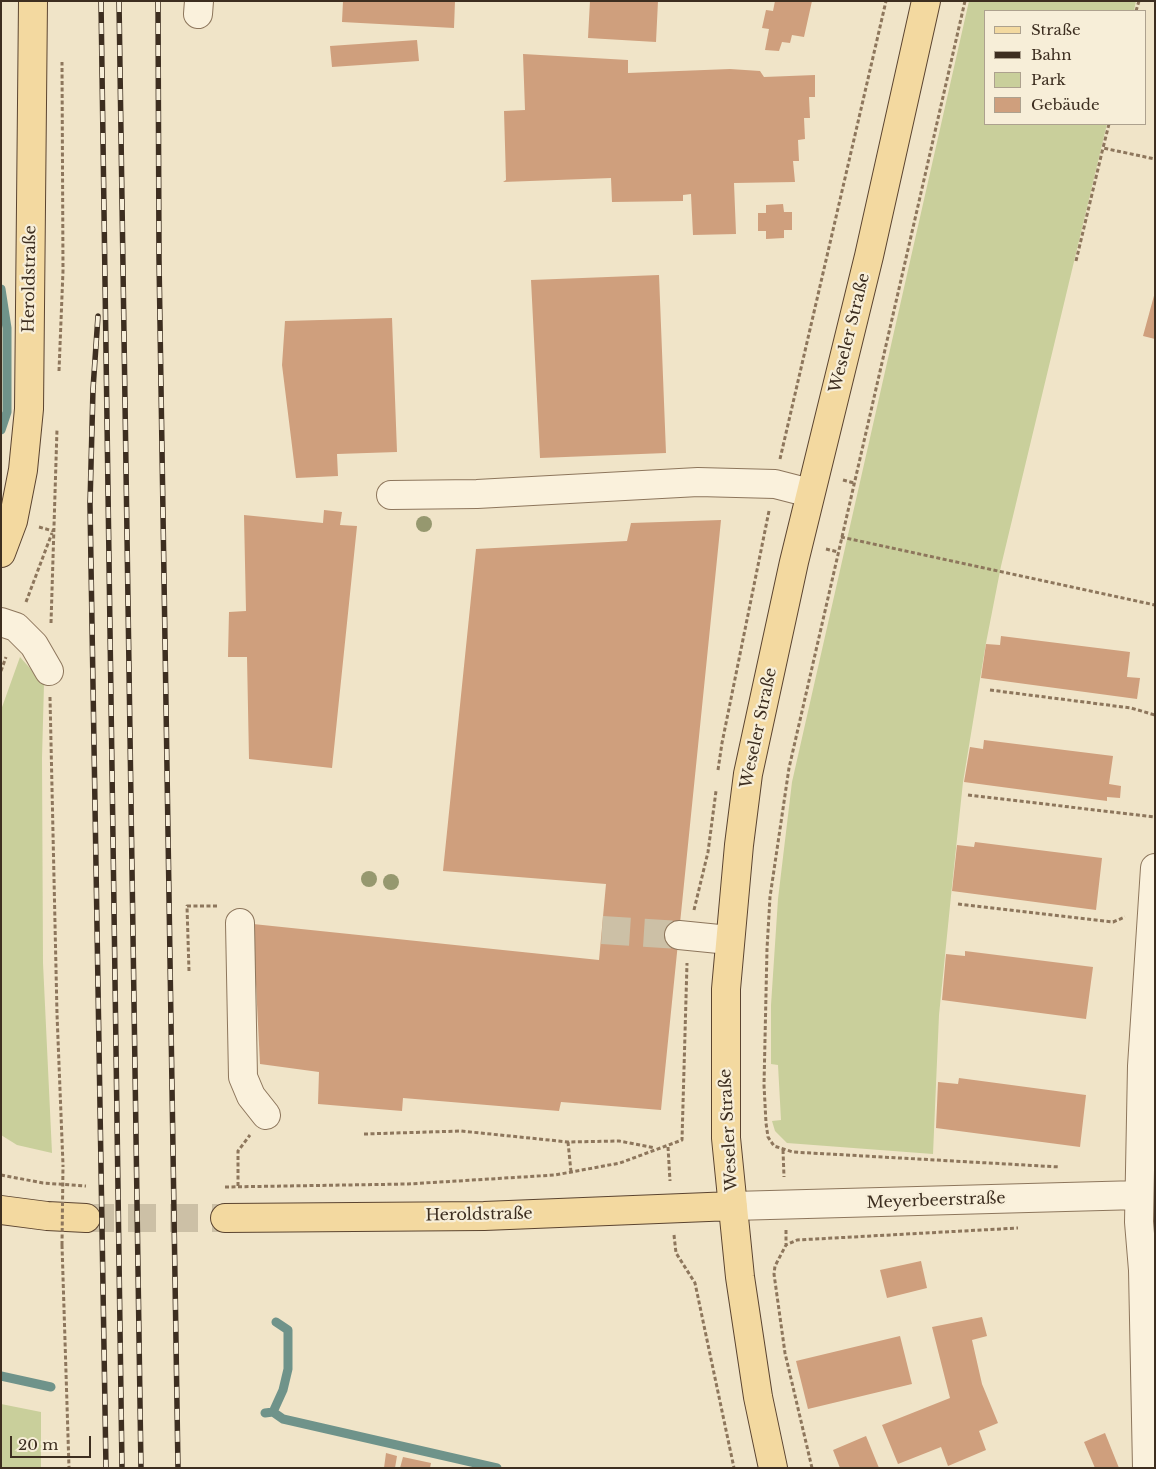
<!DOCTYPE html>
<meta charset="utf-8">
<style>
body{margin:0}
#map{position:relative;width:1156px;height:1469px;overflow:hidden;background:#f0e4c8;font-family:"Libre Baskerville",serif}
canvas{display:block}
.frame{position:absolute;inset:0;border:2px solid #3d2e20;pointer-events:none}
.legend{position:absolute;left:984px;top:10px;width:162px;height:115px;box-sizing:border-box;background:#f7eed8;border:1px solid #ada18e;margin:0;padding:6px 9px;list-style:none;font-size:15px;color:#3d2e20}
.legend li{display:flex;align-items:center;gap:10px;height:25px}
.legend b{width:25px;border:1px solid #ada18e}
.scale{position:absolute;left:10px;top:1436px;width:81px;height:22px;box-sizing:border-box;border:2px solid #3d2e20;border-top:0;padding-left:6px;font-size:15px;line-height:18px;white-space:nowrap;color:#3d2e20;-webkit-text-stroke:4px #f7eed8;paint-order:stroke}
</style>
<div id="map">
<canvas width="1156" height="1469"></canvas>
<div class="frame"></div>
<ul class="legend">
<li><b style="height:6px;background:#f3d9a0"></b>Straße</li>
<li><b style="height:6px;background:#3d2e20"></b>Bahn</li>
<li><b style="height:14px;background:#c9cf9b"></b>Park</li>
<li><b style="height:14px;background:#cf9f7d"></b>Gebäude</li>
</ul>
<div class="scale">20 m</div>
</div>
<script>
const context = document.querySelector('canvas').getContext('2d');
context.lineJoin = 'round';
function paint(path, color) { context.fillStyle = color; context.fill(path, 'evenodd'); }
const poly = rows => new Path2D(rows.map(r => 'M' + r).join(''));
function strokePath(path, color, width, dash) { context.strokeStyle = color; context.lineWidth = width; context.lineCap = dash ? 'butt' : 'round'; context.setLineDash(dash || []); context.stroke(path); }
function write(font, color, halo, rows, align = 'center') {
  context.font = font + ' "Libre Baskerville",serif'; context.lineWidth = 4.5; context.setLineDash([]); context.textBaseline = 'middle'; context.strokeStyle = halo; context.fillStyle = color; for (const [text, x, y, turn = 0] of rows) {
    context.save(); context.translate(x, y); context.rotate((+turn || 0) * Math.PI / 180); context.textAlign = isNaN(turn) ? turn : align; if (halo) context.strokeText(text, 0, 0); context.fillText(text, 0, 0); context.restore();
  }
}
const green = poly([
 [969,1,1136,1,1134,11,985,11,985,124,1107,124,1001,566,986,643,963,782,952,886,939,1015,933,1154,787,1143,775,1131,772,1121,781,1120,778,1065,771,1064,771,1005,778,899,792,782],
 [20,657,44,684,42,758,43,963,52,1153,17,1145,1,1135,1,710],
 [1,1404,41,1412,41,1468,1,1468]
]);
const stream = poly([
 [1,289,7,328,7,412,1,430],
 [1,1376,51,1387],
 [273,1412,283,1390,288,1369,288,1330,276,1322],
 [265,1413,273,1412,283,1419,497,1468]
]);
const building = poly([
 [343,1,455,1,454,28,342,22],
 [590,1,658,1,656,42,588,38],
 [775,1,812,1,804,37,792,35,790,43,782,42,779,51,765,50,769,29,762,28,766,10,773,11],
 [417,40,419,61,332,67,330,46],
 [523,54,628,60,628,73,730,69,760,71,764,77,815,75,815,97,809,97,810,118,804,118,805,139,798,140,799,161,793,161,795,182,734,183,736,234,693,235,691,194,683,195,683,201,612,202,611,178,503,182,506,180,504,111,525,110],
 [783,204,784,212,792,212,792,230,784,230,784,238,766,239,766,231,758,231,758,213,766,213,766,205],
 [659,275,666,453,540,458,531,280],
 [1155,292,1155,339,1143,336],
 [392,318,397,452,337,454,338,476,296,478,282,365,285,321],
 [324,510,342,512,340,525,357,526,332,768,249,759,247,657,228,657,229,612,246,611,244,515,323,523],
 [721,520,661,1110,561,1102,559,1111,403,1098,402,1111,318,1104,319,1072,260,1064,253,924,599,960,606,884,443,871,476,549,627,541,631,523],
 [1001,636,1130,652,1127,677,1140,678,1137,699,981,678,986,644,1000,645],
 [984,740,1113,756,1109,784,1121,786,1120,798,1107,797,1107,801,964,782,970,747,983,749],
 [975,842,1102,858,1096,910,952,891,957,845,974,847],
 [965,951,1093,967,1086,1019,942,1000,946,954,965,956],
 [959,1078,1086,1095,1080,1147,936,1128,938,1082,958,1084],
 [921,1261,927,1288,887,1298,880,1270],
 [982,1317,987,1336,972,1340,982,1384,998,1423,979,1431,986,1450,948,1466,941,1447,898,1464,882,1425,950,1398,932,1327],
 [900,1336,912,1384,808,1409,796,1361],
 [1105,1433,1119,1468,1095,1468,1084,1442],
 [866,1436,879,1468,840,1468,833,1450],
 [386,1453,397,1456,395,1468,384,1468],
 [403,1457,431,1463,430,1468,400,1468]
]);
const minorTunnel = poly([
 [602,930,679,935]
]);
const majorTunnel = poly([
 [86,1218,225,1218]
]);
const path = poly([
 [965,1,789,768,770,897,767,949,764,1085,766,1123,768,1137,774,1146,793,1152,1060,1167],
 [1136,11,1139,1],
 [1109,124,1103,148,1155,159],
 [1076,261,1103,148],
 [59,371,63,271,62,62],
 [780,459,886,1],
 [843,480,854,483],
 [39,527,53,531],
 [841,537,1155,605],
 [826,549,838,552],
 [26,602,52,533],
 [51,623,57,429],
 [1,671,6,657],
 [990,690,1131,708,1155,715],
 [50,697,57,1014,63,1165],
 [718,770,722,743,769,511],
 [968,795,1155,817],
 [958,904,1113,922,1125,917],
 [694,910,708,852,716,791],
 [189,971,187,906,219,906],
 [364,1134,461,1131,568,1142,619,1141,655,1148],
 [568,1142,571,1172],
 [668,1147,670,1181],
 [783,1150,784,1177],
 [1,1175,43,1183,86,1186],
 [238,1186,238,1151,250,1135],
 [225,1187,408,1184,555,1175,620,1163,682,1140,687,963],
 [786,1230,786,1244],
 [674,1235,676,1253,695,1283,734,1468],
 [62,1245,69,1468],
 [812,1468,785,1353,774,1274,775,1266,786,1245,797,1240,1018,1228]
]);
const minor = poly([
 [198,14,199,1],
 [391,495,477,494,698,482,775,484,810,493],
 [1,622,16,627,34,645,49,671],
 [240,923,243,1077,251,1096,266,1115],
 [679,935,729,940],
 [733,1206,1139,1195],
 [1147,1468,1143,1270,1139,1222,1142,1066,1155,868]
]);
const major = poly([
 [1,553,13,521,23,470,29,409,33,1],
 [1,1210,47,1216,86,1218],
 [225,1218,484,1216,733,1206],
 [773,1468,758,1397,740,1277,726,1138,726,989,739,845,748,774,794,562,869,256,926,1]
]);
const rail = poly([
 [101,1,122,1468],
 [119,1,141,1468],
 [158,1,159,259,178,1468],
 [98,316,93,389,90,504,106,1468]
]);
const pathBridge = poly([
 [62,1245,63,1165]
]);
const trees = [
 [424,524],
 [369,879],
 [391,882]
];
const streetNames = [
 ["Heroldstraße",30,279,-89],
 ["Weseler Straße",850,333,-76],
 ["Weseler Straße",759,728,-78],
 ["Weseler Straße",729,1130,-93],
 ["Meyerbeerstraße",936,1201,-2],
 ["Heroldstraße",479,1215,-1]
];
paint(green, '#c9cf9b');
strokePath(stream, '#6f938a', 9);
paint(building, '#cf9f7d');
strokePath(minorTunnel, '#ccc0a6', 28, [28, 14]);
strokePath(majorTunnel, '#ccc0a6', 28, [28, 14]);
strokePath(minor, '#8d765c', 30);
strokePath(major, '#5b4430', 30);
strokePath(path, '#8d765c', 3, [4, 2.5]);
strokePath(minor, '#faf1dc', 28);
strokePath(major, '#f3d9a0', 28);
strokePath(rail, '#3d2e20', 5.5);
strokePath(rail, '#f7eed8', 4, [11]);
strokePath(pathBridge, '#8d765c', 3, [4, 2.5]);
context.fillStyle = '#96986f';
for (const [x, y] of trees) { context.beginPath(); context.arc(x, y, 8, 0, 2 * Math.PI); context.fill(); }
write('16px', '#3d2e20', '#f7eed8', streetNames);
</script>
